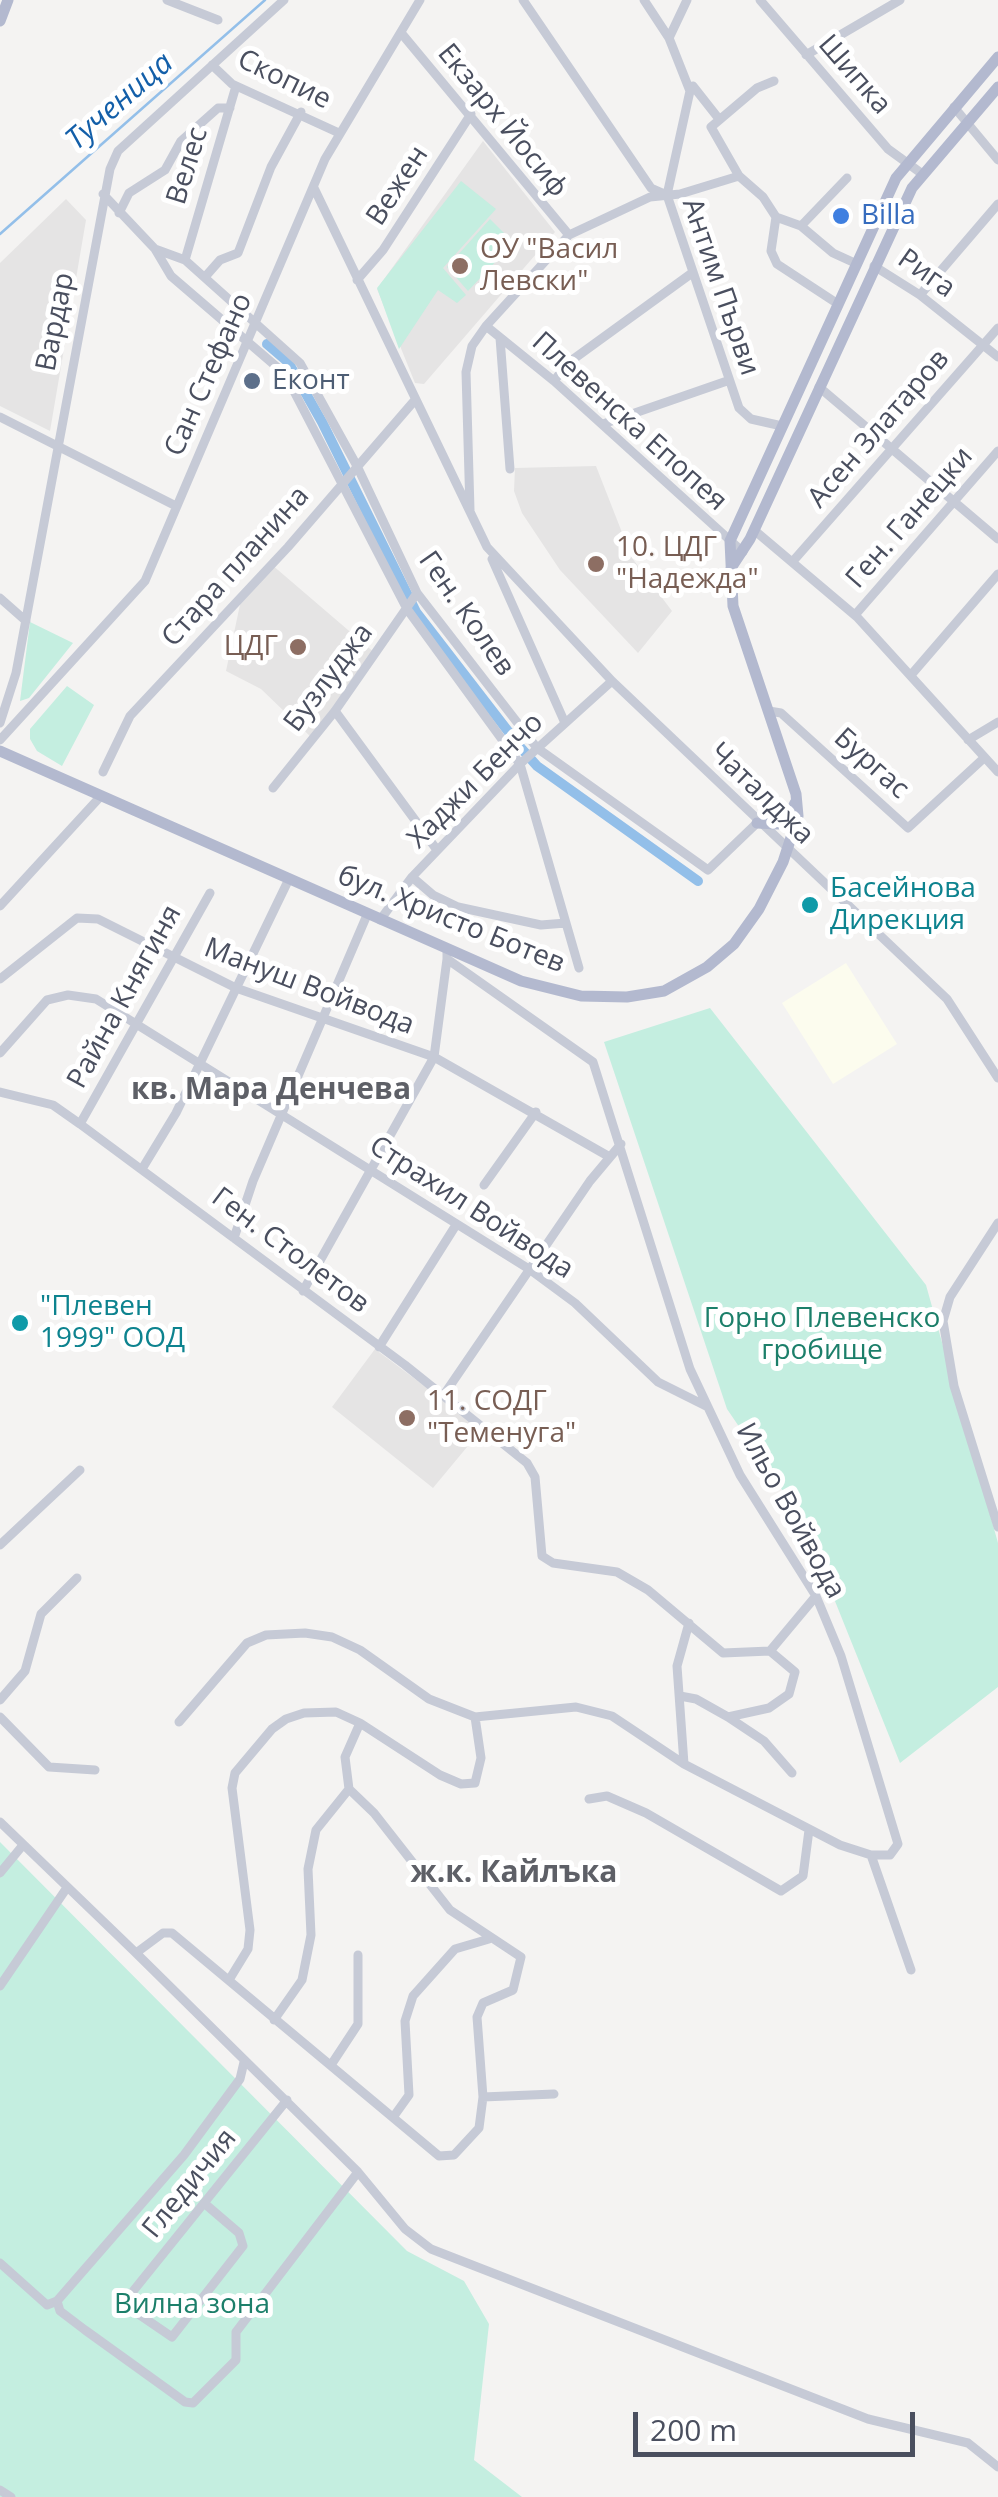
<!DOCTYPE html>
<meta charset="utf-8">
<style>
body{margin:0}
#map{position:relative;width:998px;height:2497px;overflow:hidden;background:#f4f3f2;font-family:"Open Sans",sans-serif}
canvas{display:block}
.scale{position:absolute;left:633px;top:2412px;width:282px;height:45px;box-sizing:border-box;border:5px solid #4a4f5f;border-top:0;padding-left:12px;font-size:30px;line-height:35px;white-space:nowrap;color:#4a4f5f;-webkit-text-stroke:8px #fff;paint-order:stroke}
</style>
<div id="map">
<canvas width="998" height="2497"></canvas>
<div class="scale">200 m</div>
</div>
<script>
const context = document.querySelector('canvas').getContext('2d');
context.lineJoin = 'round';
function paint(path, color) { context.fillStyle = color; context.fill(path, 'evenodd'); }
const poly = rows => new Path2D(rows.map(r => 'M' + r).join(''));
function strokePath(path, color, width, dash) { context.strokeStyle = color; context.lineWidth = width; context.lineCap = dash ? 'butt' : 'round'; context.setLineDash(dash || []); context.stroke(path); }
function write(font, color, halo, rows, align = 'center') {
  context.font = font + ' "Open Sans",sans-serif'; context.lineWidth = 10; context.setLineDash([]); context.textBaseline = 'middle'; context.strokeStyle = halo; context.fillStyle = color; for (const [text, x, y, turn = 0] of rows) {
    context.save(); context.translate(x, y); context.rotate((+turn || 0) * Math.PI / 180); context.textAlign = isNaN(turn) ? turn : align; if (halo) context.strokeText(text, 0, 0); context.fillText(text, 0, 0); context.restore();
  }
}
const commercial = poly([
 [846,963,897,1044,833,1084,782,1003]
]);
const education = poly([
 [483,141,555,232,424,384,415,383,377,289],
 [66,199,86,220,50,431,0,406,0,263],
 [596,466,632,558,672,611,638,653,560,570,522,513,514,491,515,468],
 [271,564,376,654,313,739,261,689,226,671,242,595],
 [375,1349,482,1429,433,1488,332,1407]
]);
const green = poly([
 [461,181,496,209,443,268,466,295,457,303,438,290,399,349,377,288],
 [490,219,509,238,497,252,500,257,468,291,447,267],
 [30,622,73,643,29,698,20,701],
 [67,686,94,705,62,766,37,751,30,739,30,729],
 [710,1008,926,1285,998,1543,998,1687,900,1763,802,1519,727,1409,604,1042],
 [0,1842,407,2251,464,2281,489,2324,474,2460,522,2497,0,2497]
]);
const stream = poly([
 [0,234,265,0]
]);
const canal = poly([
 [267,344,288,362,322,422,416,612,521,748,537,766,698,881]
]);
const minor = poly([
 [167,0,218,20],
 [523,0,651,188,667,195,739,408,751,419,782,426],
 [644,0,669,38,690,91,667,195],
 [760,0,888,149,921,173],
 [402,34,569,235],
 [669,38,687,0],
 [806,55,900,0],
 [212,65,232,84,339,133],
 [774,81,757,88,711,127,739,176,763,197,776,217,801,226,847,178],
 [693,86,719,119],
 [954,107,998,160],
 [314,188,487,547,612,681,947,999,998,1078],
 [103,194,155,249,171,276,285,374,407,609,520,764,579,968],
 [119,213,129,193,165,170,181,141,218,108,230,108],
 [776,217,771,251,777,264,838,304],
 [801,226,833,253,857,264],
 [155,249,185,260,300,363,357,466,417,593,537,748,708,870,757,823],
 [185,260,236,86],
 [874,266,920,295,998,357],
 [205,277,220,260,238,253,271,167,301,112],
 [357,280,383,250,471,114],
 [920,295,998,204],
 [486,326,554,381,743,552],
 [500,338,510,469],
 [554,381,568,363,692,273],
 [819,387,998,539],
 [0,417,176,506],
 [603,424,727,381],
 [470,510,466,372,472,346,486,326,569,235,650,197,680,194,739,176],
 [754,530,857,617,998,772],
 [492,559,565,723],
 [794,560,998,328],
 [0,598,26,621],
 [855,615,998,451],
 [911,675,998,574],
 [335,711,437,850],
 [769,711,781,713,908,828,984,758],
 [0,723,16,673,110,169,118,151,284,0],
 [0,740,145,581,325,159,420,0],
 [968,740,998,722],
 [103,772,130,716,288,547,415,400],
 [273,788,335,711,417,593],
 [412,877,433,895,458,907,541,925,566,923],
 [0,906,100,797],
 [380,920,412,877,520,764,612,681],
 [447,951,447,959,593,1062,690,1369,740,1475,816,1596,841,1656,898,1844,890,1855,871,1855,911,1970],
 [0,979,77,918,98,919,236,988,434,1057,608,1156],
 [0,1053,47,1000,68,995,96,999,529,1269,575,1303,658,1382,706,1406],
 [0,1092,53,1105,80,1124,405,1365,527,1463,535,1477,542,1556,553,1563,617,1572,648,1590,723,1653,770,1651,816,1596],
 [80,1124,210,893],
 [142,1169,176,1113,288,881],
 [484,1185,536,1112],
 [998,1223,950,1297,943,1321,954,1386,998,1527],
 [234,1238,253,1181,367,915],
 [303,1291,434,1057,447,959],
 [379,1347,456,1225],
 [443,1396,590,1181,621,1144],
 [0,1545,80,1470],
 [680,1696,696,1699,728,1717,764,1741,792,1773],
 [0,1700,25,1671,41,1614,77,1578],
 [0,1717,49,1767,95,1770],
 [475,1717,481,1758,475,1783,461,1784,440,1775,360,1723,345,1757,349,1789,374,1813,450,1910,521,1957,513,1990,483,2003,477,2017,483,2097],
 [728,1717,769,1708,789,1694,795,1672,770,1651],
 [179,1722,247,1643,266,1635,305,1633,332,1637,360,1650,429,1699,475,1717,576,1707,612,1716,684,1764,840,1845,871,1855],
 [684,1764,677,1666,689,1623],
 [589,1799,607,1796,646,1813,781,1891,803,1876,809,1830],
 [0,1822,136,1953,163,1933,172,1933,439,2156,454,2155,479,2128,483,2097,554,2094],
 [0,1873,23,1845],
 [136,1953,358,2172,405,2229,431,2249,868,2419,968,2443,998,2467],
 [229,1980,248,1949,250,1930,232,1788,235,1773,272,1729,286,1719,304,1713,336,1712,360,1723],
 [0,1986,66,1889],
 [274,2020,302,1980,311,1935,308,1869,316,1830,349,1789],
 [331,2065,358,2024,358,1955],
 [394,2116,409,2095,405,2021,413,1996,455,1949,489,1939],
 [204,2203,239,2233,243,2246,172,2337,131,2309,130,2296,134,2290,287,2100],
 [0,2263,47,2305,57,2301,184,2155,240,2079,244,2062],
 [57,2301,60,2311,85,2330,185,2402,193,2403,236,2360,236,2332,358,2172],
 [0,2490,11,2497]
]);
const major = poly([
 [0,21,8,0],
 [731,568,750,539,912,188,998,87],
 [0,751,521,981,581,996,627,997,664,991,707,967,734,944,759,909,783,862,798,816,796,794,733,606,730,541,896,178,998,57],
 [757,823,778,824,789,816,795,803]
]);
const markers = [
 [841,216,10,"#3f7fe0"],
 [460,266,10,"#8d6e63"],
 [252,381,10,"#5c6f8a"],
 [596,564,10,"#8d6e63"],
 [298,647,10,"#8d6e63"],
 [810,905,10,"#0f9aa8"],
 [20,1323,10,"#0f9aa8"],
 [407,1418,10,"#8d6e63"]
];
const streetNames = [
 ["Шипка",854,75,49],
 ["Скопие",284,80,26],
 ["Екзарх Йосиф",502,121,51],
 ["Велес",188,166,-73],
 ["Вежен",398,186,-57],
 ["Рига",926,274,35],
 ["Антим Първи",720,287,71],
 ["Вардар",56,322,-79],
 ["Сан Стефано",209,375,-66],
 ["Плевенска Епопея",629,422,42],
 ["Асен Златаров",879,429,-49],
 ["Ген. Ганецки",910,518,-49],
 ["Стара планина",236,567,-48],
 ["Ген. Колев",466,614,55],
 ["Бузлуджа",329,678,-53],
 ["Бургас",871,764,42],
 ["Хаджи Бенчо",476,781,-45],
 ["Чаталджа",761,794,44],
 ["бул. Христо Ботев",451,920,22],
 ["Мануш Войвода",309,987,21],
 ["Райна Княгиня",125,997,-61],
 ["Страхил Войвода",471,1208,33],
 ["Ген. Столетов",290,1251,37],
 ["Ильо Войвода",790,1511,61],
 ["Гледичия",190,2184,-51]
];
const shopNames = [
 ["Billa",861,216]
];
const educationNames = [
 ["ОУ \"Васил",480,250],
 ["Левски\"",480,282],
 ["10. ЦДГ",616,548],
 ["\"Надежда\"",616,580],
 ["ЦДГ",278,647,"right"],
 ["11. СОДГ",427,1402],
 ["\"Теменуга\"",427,1434]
];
const serviceNames = [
 ["Еконт",272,381]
];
const cultureNames = [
 ["Басейнова",830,889],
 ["Дирекция",830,921],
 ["\"Плевен",40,1307],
 ["1999\" ООД",40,1339]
];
const parkNames = [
 ["Горно Плевенско",822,1319],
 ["гробище",822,1351],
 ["Вилна зона",192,2305]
];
const waterNames = [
 ["Тученица",120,102,-41]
];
const neighbourhoodNames = [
 ["кв. Мара Денчева",271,1090],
 ["ж.к. Кайлъка",514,1873]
];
paint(commercial, '#fcfcee');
paint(education, '#e5e4e4');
paint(green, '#c4eee0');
strokePath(stream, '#93bfe9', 2.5);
strokePath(canal, '#93bfe9', 10);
strokePath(minor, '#c6cad6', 9);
strokePath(major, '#b3b9cf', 11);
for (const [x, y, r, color] of markers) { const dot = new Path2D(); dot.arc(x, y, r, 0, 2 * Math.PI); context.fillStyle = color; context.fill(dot); strokePath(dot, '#fff', 4); }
write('28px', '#4a4f5f', '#fff', streetNames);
write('28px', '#366cbe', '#fff', shopNames, 'left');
write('28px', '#785e54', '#fff', educationNames, 'left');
write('28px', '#4e5e75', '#fff', serviceNames, 'left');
write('28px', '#0d838f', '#fff', cultureNames, 'left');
write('28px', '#1c7f6a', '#fff', parkNames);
write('italic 30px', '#135fa9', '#fff', waterNames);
write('bold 30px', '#5e6067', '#fff', neighbourhoodNames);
</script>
